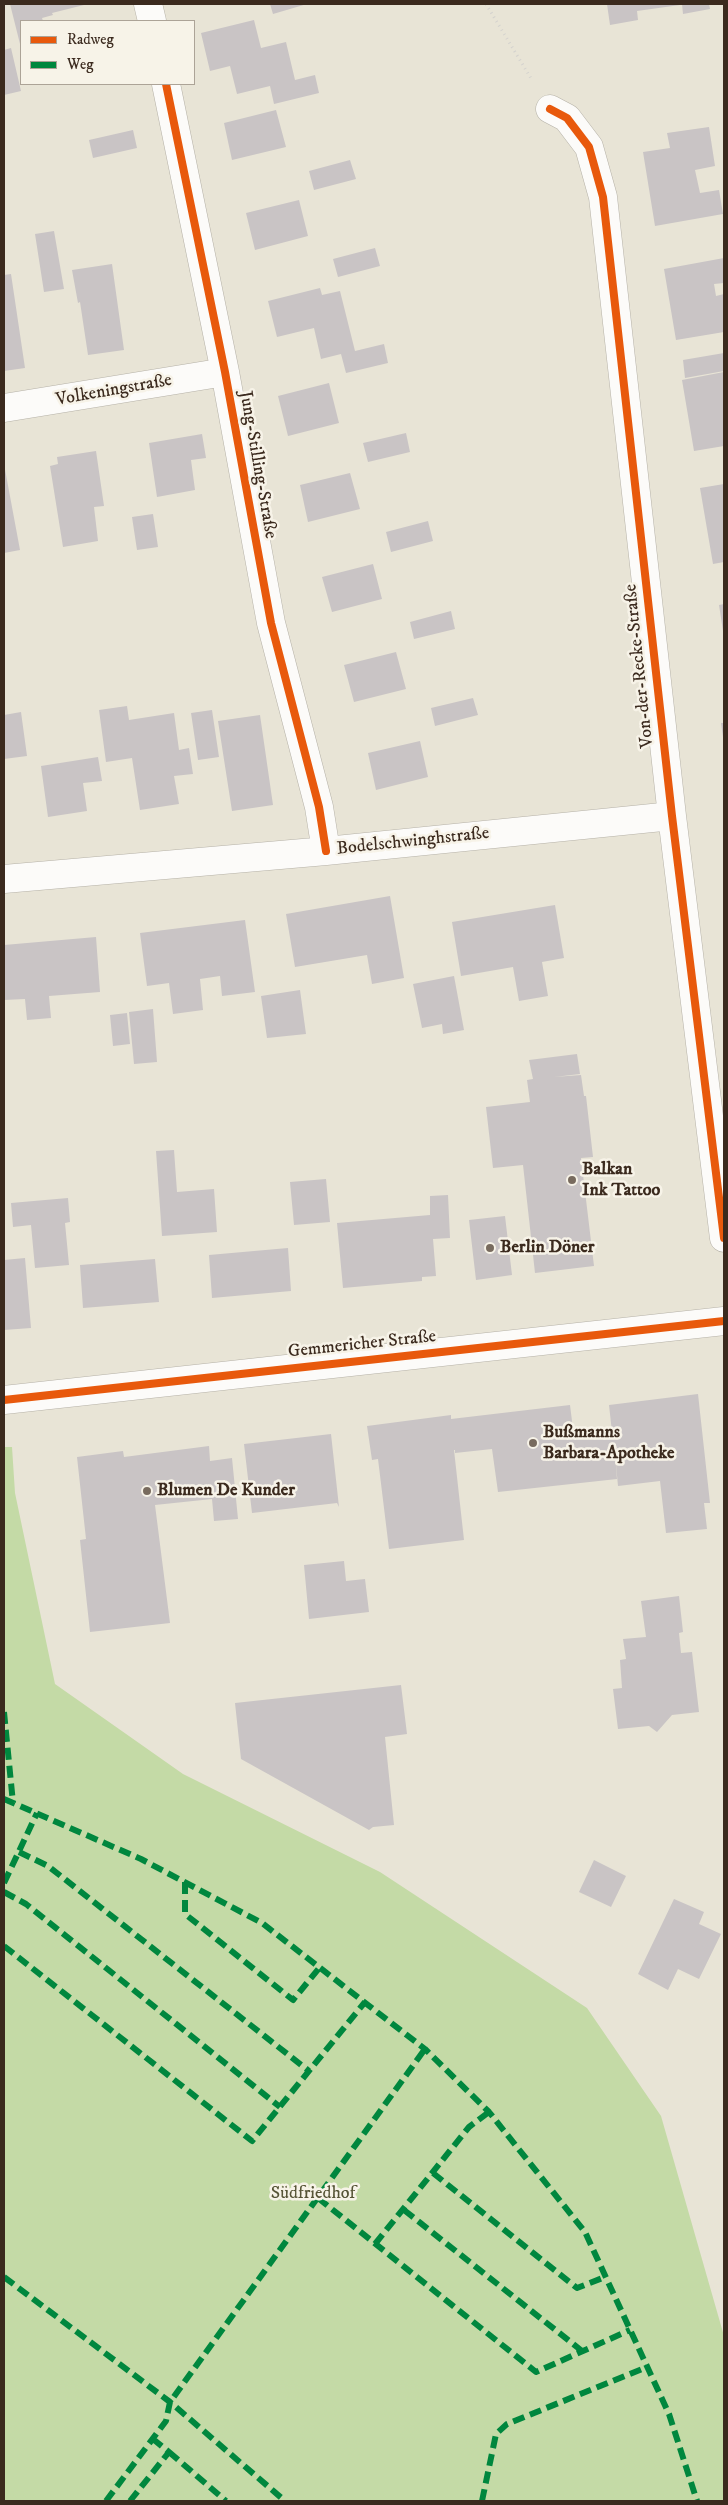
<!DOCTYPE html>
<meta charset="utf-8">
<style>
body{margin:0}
#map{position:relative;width:728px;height:2505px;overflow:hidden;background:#e8e4d6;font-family:"IM FELL DW Pica",serif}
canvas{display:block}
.frame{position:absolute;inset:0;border:5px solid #3b2a1e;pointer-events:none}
.legend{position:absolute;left:20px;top:20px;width:175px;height:65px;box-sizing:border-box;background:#f7f3e8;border:1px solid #aca397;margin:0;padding:6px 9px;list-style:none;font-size:15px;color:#3b2a1e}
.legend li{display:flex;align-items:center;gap:10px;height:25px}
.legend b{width:25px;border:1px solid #aca397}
</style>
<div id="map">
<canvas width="728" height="2505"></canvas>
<div class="frame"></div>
<ul class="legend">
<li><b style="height:6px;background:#e8590c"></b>Radweg</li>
<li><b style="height:6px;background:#00873e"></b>Weg</li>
</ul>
</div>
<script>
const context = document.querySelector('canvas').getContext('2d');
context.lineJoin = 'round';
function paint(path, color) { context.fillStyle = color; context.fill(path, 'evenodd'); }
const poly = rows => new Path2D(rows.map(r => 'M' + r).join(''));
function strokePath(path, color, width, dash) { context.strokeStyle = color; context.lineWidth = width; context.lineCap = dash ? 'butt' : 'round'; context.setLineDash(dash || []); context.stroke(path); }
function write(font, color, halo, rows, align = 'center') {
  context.font = font + ' "IM FELL DW Pica",serif'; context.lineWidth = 5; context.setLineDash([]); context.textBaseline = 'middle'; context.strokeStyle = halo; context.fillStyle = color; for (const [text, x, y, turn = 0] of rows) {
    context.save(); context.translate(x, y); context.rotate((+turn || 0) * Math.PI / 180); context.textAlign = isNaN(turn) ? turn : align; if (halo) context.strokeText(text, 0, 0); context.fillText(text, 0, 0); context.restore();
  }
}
const green = poly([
 [4,1447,12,1447,15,1493,55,1684,183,1774,380,1872,587,2008,661,2116,724,2336,724,2501,4,2501]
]);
const building = poly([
 [10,4,88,4,52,13,53,15,42,18,43,21,21,21,20,44],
 [270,4,307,4,273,14],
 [607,4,680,4,680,5,637,11,638,20,610,25],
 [682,4,709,4,710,9,683,14],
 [254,20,261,48,286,42,295,80,315,75,319,93,274,104,270,86,237,94,230,66,210,71,201,33],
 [11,48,21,91,4,95,4,50],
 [276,110,286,147,232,160,224,123],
 [709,127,715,166,695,170,700,193,719,190,723,214,655,226,643,152,670,148,667,133],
 [133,130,137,148,93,158,89,140],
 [350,160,356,179,314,190,309,171],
 [299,200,308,236,255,250,246,213],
 [54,231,64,289,44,292,35,234],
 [375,248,380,266,338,277,333,259],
 [724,258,724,283,714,284,716,296,724,294,724,332,676,340,664,269],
 [112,264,124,350,88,355,80,302,78,303,72,270],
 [11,274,25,368,4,371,4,275],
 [320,288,322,295,340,291,355,351,384,344,388,363,346,373,341,354,321,359,314,328,277,337,268,301],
 [724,353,724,371,685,378,683,360],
 [724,372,724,446,694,451,682,380],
 [329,383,339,423,288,436,278,396],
 [406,433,410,452,368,462,363,443],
 [202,434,206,458,191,460,195,490,157,497,149,443],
 [96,451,104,506,94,507,98,541,63,547,50,466,58,464,57,457],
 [4,464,20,550,4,553],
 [350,473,360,509,308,522,300,485],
 [724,484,724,562,713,564,700,488],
 [153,514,158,547,137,550,132,517],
 [428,521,433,541,391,552,386,532],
 [373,564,382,599,332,612,322,577],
 [724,604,724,631,723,631,719,605],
 [451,611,455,629,414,639,410,622],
 [396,652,406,689,354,702,344,665],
 [473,698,478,715,435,726,431,708],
 [127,706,129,720,174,713,179,750,189,748,193,774,174,776,179,804,140,810,132,758,106,762,99,710],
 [212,710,219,757,198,760,191,713],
 [21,712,27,756,4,759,4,715],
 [260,715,273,805,232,811,218,721],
 [721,723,724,723,724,736,723,737],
 [420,741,428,777,376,790,368,753],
 [98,757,102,781,83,783,87,811,48,817,41,766],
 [390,896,404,978,372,984,367,955,295,967,286,914],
 [555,905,564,958,542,962,548,996,519,1001,513,967,461,976,452,922],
 [245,920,255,992,222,996,220,976,200,979,203,1010,173,1014,169,983,147,986,140,933],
 [96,937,100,992,49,996,51,1018,27,1020,25,999,4,1000,4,945],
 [454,976,464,1030,443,1034,442,1024,422,1028,413,984],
 [300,990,306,1034,267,1038,261,996],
 [153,1009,157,1062,134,1064,129,1012],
 [127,1013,130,1044,113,1046,110,1015],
 [577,1054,580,1074,554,1077,581,1075,584,1096,586,1096,593,1157,581,1158,594,1266,535,1273,523,1165,493,1168,486,1107,530,1102,527,1080,533,1079,529,1060],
 [174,1150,177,1192,214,1189,217,1232,162,1236,156,1151],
 [326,1179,330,1222,294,1225,290,1182],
 [448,1195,450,1238,433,1239,436,1276,422,1277,422,1281,343,1288,337,1223,430,1215,430,1196],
 [68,1198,70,1222,65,1223,69,1265,35,1268,31,1225,13,1227,11,1203],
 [505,1216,512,1275,476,1280,469,1220],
 [288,1248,291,1291,212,1298,209,1255],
 [25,1258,31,1328,4,1330,4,1260],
 [155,1259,159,1302,83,1308,80,1265],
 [698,1394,710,1503,704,1503,707,1529,666,1533,660,1481,618,1486,615,1454,617,1479,498,1492,492,1449,455,1453,455,1450,454,1450,464,1540,389,1549,378,1459,372,1460,367,1426,451,1415,451,1419,570,1405,574,1437,612,1432,609,1405],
 [331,1434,339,1507,337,1503,252,1513,244,1444],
 [209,1446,210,1461,232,1458,238,1519,214,1521,212,1499,155,1505,170,1623,90,1632,80,1540,86,1539,77,1457,123,1451,124,1457],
 [344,1561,346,1581,365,1579,369,1612,309,1619,304,1565],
 [679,1596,683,1632,679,1633,681,1653,692,1652,699,1712,672,1715,657,1732,649,1726,618,1729,613,1689,622,1688,620,1660,626,1659,623,1639,646,1637,641,1601],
 [401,1685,407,1734,385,1737,394,1825,373,1827,369,1830,241,1759,235,1703],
 [594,1860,626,1876,611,1907,579,1892],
 [674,1899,704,1912,699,1924,721,1934,699,1979,678,1969,668,1990,638,1974]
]);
const path = poly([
 [486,4,532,80]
]);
const street = poly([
 [148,4,152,21],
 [166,84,225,372,271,623,319,807,326,851],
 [550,109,567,118,589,147,603,197,672,816,724,1238],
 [4,408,225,372],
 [4,879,326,851,672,816],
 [4,1400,724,1321]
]);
const quiet = poly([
 [4,1712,13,1803],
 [4,1799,141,1859,262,1923,425,2049,489,2112,585,2232,669,2414,697,2501],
 [19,1852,48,1866,309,2071],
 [185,1882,185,1914,293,2000,320,1967],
 [4,1883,37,1813],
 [4,1892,26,1904,280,2107],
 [4,1946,252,2141,365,2002],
 [433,2173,577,2288,605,2277],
 [318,2198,536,2372,630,2330],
 [404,2210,582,2351],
 [375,2244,469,2127,489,2112],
 [4,2277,170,2402,285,2501],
 [169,2452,226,2501],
 [106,2501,166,2421,170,2402,425,2049],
 [130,2501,169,2452,153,2439],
 [482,2501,496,2434,507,2424,647,2367]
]);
const cycleway = poly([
 [166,84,225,372,271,623,319,807,326,851],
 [550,109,567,118,589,147,603,197,672,816,724,1238],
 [4,1400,724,1321]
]);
const markers = [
 [572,1180,5,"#786b5e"],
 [490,1248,5,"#786b5e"],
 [533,1443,5,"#786b5e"],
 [147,1491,5,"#786b5e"]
];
const streetNames = [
 ["Volkeningstraße",114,391,-10],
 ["Jung-Stilling-Straße",257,465,80],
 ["Von-der-Recke-Straße",640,666,-96],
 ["Bodelschwinghstraße",413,842,-6],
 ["Gemmericher Straße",362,1345,-6]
];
const poiNames = [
 ["Balkan",582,1170],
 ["Ink Tattoo",582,1191],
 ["Berlin Döner",500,1248],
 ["Bußmanns",543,1433],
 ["Barbara-Apotheke",543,1454],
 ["Blumen De Kunder",157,1491]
];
const parkNames = [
 ["Südfriedhof",313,2194]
];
paint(green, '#c4daa6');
paint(building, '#c9c4c5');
strokePath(street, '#b5b1a7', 29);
strokePath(path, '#d4d2ce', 3, [1, 4]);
strokePath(street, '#fcfbf9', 28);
strokePath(quiet, '#00873e', 6, [12, 6]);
strokePath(cycleway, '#e8590c', 8);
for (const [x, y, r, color] of markers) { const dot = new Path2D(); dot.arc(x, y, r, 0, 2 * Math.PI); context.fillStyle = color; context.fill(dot); strokePath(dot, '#f7f3e8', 2); }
write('18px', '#3b2a1e', '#f7f3e8', streetNames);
write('bold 18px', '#3b2a1e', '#f7f3e8', poiNames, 'left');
write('18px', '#565436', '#f7f3e8', parkNames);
</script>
